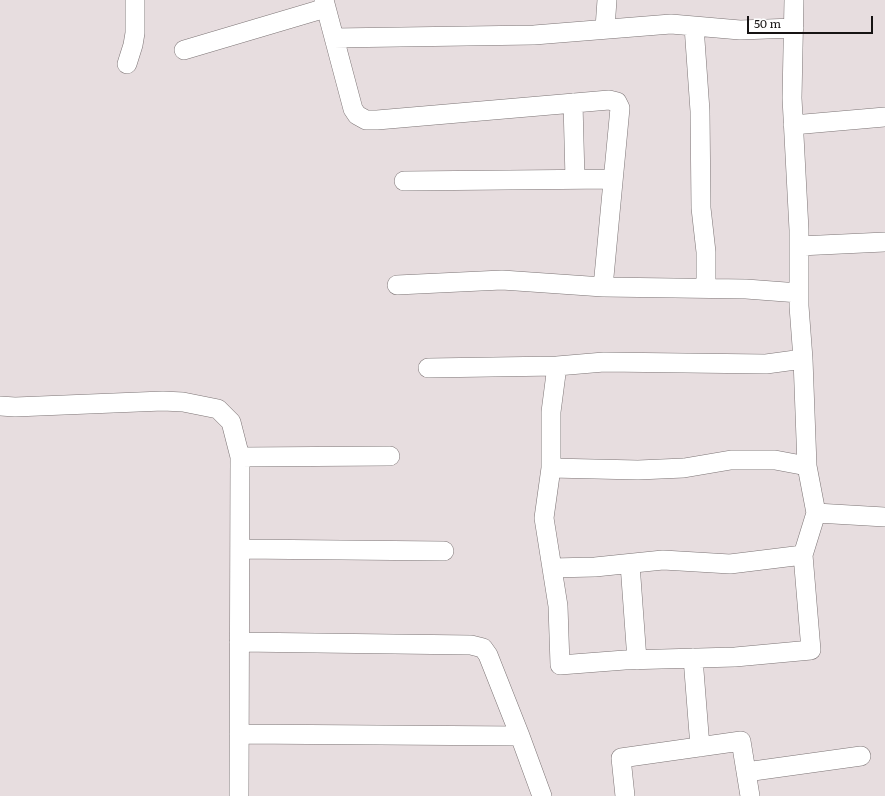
<!DOCTYPE html>
<style>
body{margin:0}
#map{position:relative;width:885px;height:796px;overflow:hidden;background:#e7dddf;font-family:Literata,serif}
canvas{display:block}
.scale{position:absolute;left:747px;top:16px;width:126px;height:18px;box-sizing:border-box;border:2px solid #161313;border-top:0;padding-left:5px;font-size:12px;line-height:14px;white-space:nowrap;color:#161313;-webkit-text-stroke:3px #fff;paint-order:stroke}
</style>
<div id="map">
<canvas width="885" height="796"></canvas>
<div class="scale">50 m</div>
</div>
<script>
const context = document.querySelector('canvas').getContext('2d');
context.lineJoin = 'round';
const poly = rows => new Path2D(rows.map(r => 'M' + r).join(''));
function strokePath(path, color, width, dash) { context.strokeStyle = color; context.lineWidth = width; context.lineCap = dash ? 'butt' : 'round'; context.setLineDash(dash || []); context.stroke(path); }
const street = poly([
 [324,0,353,109,357,115,366,120,377,120,609,100,617,102,620,108,603,287],
 [794,0,792,98,799,230,799,306,803,359,807,466,816,513,803,555,811,650,735,657,625,660,560,665,558,606,544,518,551,468,551,412,557,366,604,362,766,364,803,359],
 [694,26,700,111,701,208,706,252,706,288],
 [605,28,607,0],
 [334,38,534,35,671,24,740,30,794,28],
 [184,50,326,8],
 [127,64,133,45,135,33,135,0],
 [573,103,575,179],
 [793,125,885,117],
 [404,181,612,179],
 [799,246,885,242],
 [397,285,502,280,603,287,746,289,799,293],
 [428,368,557,366],
 [0,406,15,407,163,401,183,402,218,409,231,422,240,457,239,796],
 [240,457,390,456],
 [551,468,638,470,684,468,731,460,775,460,807,466],
 [816,513,885,517],
 [240,549,444,551],
 [630,564,637,660],
 [552,568,595,567,663,560,730,564,803,555],
 [239,642,471,645,483,648,488,655,520,736,542,796],
 [693,658,700,747],
 [239,734,520,736],
 [746,772,861,756],
 [625,796,621,758,741,741,750,796]
]);
strokePath(street, '#7c7475', 20);
strokePath(street, '#fff', 19);
</script>
